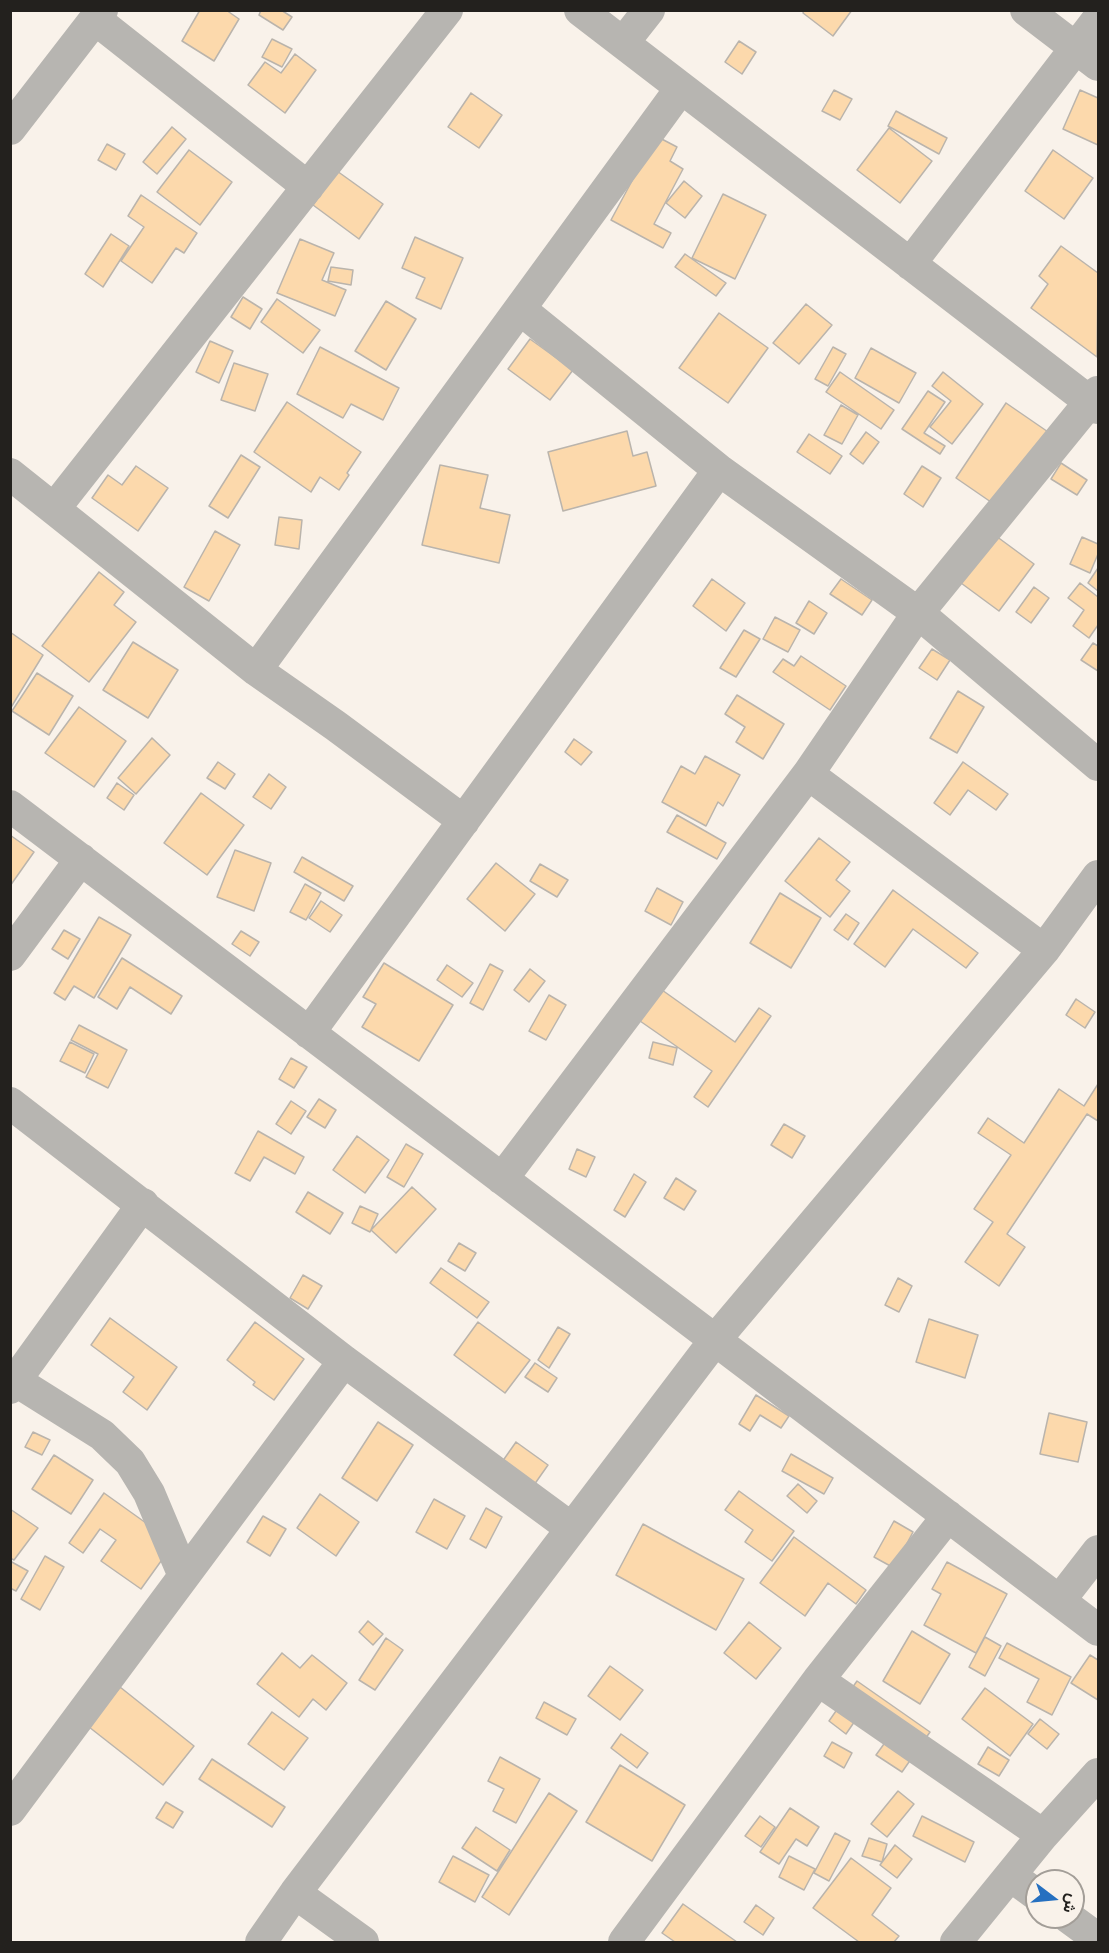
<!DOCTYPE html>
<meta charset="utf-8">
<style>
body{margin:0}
#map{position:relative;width:1109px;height:1953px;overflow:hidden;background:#f9f2ea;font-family:"Work Sans",Vazirmatn,sans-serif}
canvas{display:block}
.frame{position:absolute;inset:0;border:12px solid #23211e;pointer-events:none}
.north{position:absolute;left:1025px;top:1869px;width:60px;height:60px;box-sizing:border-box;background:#f9f2ea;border:2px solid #a39e98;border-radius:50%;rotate:106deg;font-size:16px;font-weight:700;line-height:24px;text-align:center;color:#23211e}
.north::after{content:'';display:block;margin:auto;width:21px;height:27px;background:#2670c0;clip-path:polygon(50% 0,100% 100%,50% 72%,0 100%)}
</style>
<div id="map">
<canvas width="1109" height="1953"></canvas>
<div class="frame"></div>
<div class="north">ش</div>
</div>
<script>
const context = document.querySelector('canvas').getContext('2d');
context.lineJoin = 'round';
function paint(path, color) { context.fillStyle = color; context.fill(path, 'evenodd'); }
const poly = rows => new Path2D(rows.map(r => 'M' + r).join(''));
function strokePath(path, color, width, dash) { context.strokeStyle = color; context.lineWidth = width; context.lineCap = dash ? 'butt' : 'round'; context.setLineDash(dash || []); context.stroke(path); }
const building = poly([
 [200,10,226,10,239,19,214,61,182,41,200,10],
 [261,10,281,10,292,17,283,30,259,15,261,10],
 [804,10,852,10,833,36,803,13,804,10],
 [272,39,292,49,282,67,262,57,272,39],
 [739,41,756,52,742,74,725,62,739,41],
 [295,54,316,70,285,113,248,85,265,62,281,73,295,54],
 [834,90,852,99,840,120,822,111,834,90],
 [1080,90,1098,98,1098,145,1063,129,1080,90],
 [471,93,502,115,479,148,448,127,471,93],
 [896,111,947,138,939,154,888,126,896,111],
 [172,127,186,139,157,174,143,162,172,127],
 [889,128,932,161,900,203,857,170,889,128],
 [656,136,677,147,670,161,683,169,654,224,671,233,663,248,611,220,656,136],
 [107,144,125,154,116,170,98,160,107,144],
 [189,150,232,182,200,225,157,192,189,150],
 [1053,150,1093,178,1064,219,1025,191,1053,150],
 [337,171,383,204,359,239,313,205,337,171],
 [684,181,702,196,685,218,666,203,684,181],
 [723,194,766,215,735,279,692,258,723,194],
 [141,195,197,233,184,253,176,248,152,283,121,261,144,227,128,216,141,195],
 [111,234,129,246,103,287,85,274,111,234],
 [415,237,463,258,441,309,416,298,425,278,402,268,415,237],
 [300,239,334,253,322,280,346,290,335,316,277,293,300,239],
 [1061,246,1098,273,1097,357,1031,308,1048,284,1039,276,1061,246],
 [685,254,726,283,716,296,675,267,685,254],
 [331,267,353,270,351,285,328,281,331,267],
 [243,297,262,309,250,329,231,317,243,297],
 [277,299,320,330,303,353,261,322,277,299],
 [386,301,416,319,386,370,355,351,386,301],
 [806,304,832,325,799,364,773,343,806,304],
 [719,313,768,348,728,403,679,368,719,313],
 [530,339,573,370,550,400,508,369,530,339],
 [210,341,233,351,219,383,196,372,210,341],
 [320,347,399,388,383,420,351,404,343,418,297,394,320,347],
 [833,347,846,354,828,386,815,379,833,347],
 [871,348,916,373,899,403,855,378,871,348],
 [234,363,268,374,255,411,221,400,234,363],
 [840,372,894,410,881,429,826,392,840,372],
 [943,372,983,404,952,444,930,427,951,401,932,386,943,372],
 [928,391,945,402,924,433,945,446,940,454,902,429,928,391],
 [287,402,361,452,347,473,349,475,339,490,320,477,311,492,254,452,287,402],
 [1006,403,1054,436,1004,511,956,478,1006,403],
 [841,405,858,415,842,444,824,435,841,405],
 [627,431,633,456,647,452,656,486,563,511,548,452,627,431],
 [866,432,879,442,863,464,850,454,866,432],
 [809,434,842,456,830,474,797,452,809,434],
 [241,455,260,467,228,518,209,506,241,455],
 [1061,463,1087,480,1077,495,1051,479,1061,463],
 [440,465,488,475,480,508,510,515,499,563,422,545,440,465],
 [136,466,168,488,138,531,92,498,108,475,122,485,136,466],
 [922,466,941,478,923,507,904,494,922,466],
 [279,517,302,520,299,549,275,545,279,517],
 [215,531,240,545,209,601,184,587,215,531],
 [996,536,1034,564,999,611,961,583,996,536],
 [1082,537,1098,544,1098,554,1090,573,1070,564,1082,537],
 [1098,568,1098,591,1088,583,1098,568],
 [99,572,124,592,114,605,136,622,89,682,42,646,99,572],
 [712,579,745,603,726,631,693,606,712,579],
 [841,579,872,600,862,615,830,594,841,579],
 [1080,583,1098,597,1098,625,1089,638,1073,626,1084,610,1068,598,1080,583],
 [1034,587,1049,598,1031,623,1016,612,1034,587],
 [809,601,827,613,814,634,796,623,809,601],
 [775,617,800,630,788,652,763,639,775,617],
 [744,630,760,639,736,677,720,668,744,630],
 [10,632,43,655,10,709,10,632],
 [133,642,178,670,148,718,103,690,133,642],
 [1093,643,1098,646,1098,671,1081,660,1093,643],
 [932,649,950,660,937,680,919,668,932,649],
 [801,656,846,686,830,710,773,672,783,659,794,666,801,656],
 [37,673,73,696,49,735,12,711,37,673],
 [958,691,984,707,957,753,930,738,958,691],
 [737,695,784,724,763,759,736,742,745,727,725,714,737,695],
 [79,707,126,741,94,787,45,753,79,707],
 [152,738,170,755,136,794,118,778,152,738],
 [574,739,592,752,581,765,565,752,574,739],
 [705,756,740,775,723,806,718,802,706,826,662,802,681,766,695,774,705,756],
 [218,762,235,774,225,789,207,778,218,762],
 [963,762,1008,794,996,810,968,790,950,815,934,803,963,762],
 [269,774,286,787,271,809,253,797,269,774],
 [117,783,134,795,124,810,107,798,117,783],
 [201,793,244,825,207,875,164,843,201,793],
 [677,815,726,843,717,859,667,832,677,815],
 [10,835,34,852,10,886,10,835],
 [819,838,850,862,836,880,850,891,830,917,785,881,819,838],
 [235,850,271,863,254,911,217,897,235,850],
 [302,857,353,886,344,901,294,872,302,857],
 [496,863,535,894,505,931,467,899,496,863],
 [540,864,568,880,557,897,530,881,540,864],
 [305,884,321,893,306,920,290,912,305,884],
 [657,888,683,902,671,925,645,911,657,888],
 [893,890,978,953,966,968,913,929,885,967,854,944,893,890],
 [780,893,821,918,791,968,750,943,780,893],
 [321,901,342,915,330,932,309,918,321,901],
 [846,914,859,923,848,940,834,930,846,914],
 [99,917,131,935,94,998,74,986,65,1000,54,993,99,917],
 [64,930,80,939,68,959,52,949,64,930],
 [241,931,259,942,250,956,232,944,241,931],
 [122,958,182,996,171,1014,130,987,117,1009,98,997,122,958],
 [384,963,453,1005,419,1061,362,1027,376,1004,363,997,384,963],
 [490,964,503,971,483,1010,470,1003,490,964],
 [447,965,473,983,462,997,437,980,447,965],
 [530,969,545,981,529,1002,514,990,530,969],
 [662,990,735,1042,759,1008,771,1016,708,1107,694,1097,712,1071,640,1021,662,990],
 [549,995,566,1005,546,1040,529,1031,549,995],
 [1076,999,1095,1012,1085,1028,1066,1015,1076,999],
 [79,1025,127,1050,108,1088,86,1077,98,1054,71,1040,79,1025],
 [70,1042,94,1054,85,1073,60,1061,70,1042],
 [653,1042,677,1048,673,1065,649,1058,653,1042],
 [291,1058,307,1067,294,1088,279,1079,291,1058],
 [1098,1084,1098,1121,1087,1114,1007,1234,1025,1247,999,1286,965,1262,993,1222,974,1209,1011,1155,978,1133,988,1118,1024,1143,1059,1089,1084,1106,1098,1084],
 [319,1099,336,1110,325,1128,307,1117,319,1099],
 [291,1101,306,1111,291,1134,276,1124,291,1101],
 [784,1124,805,1136,792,1158,771,1145,784,1124],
 [258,1131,304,1157,295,1174,264,1157,250,1181,235,1173,258,1131],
 [357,1136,389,1160,365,1193,333,1170,357,1136],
 [406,1144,423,1154,404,1187,387,1177,406,1144],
 [577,1149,595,1157,586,1177,569,1169,577,1149],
 [634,1174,646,1182,625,1217,614,1210,634,1174],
 [676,1178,696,1191,684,1210,664,1198,676,1178],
 [412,1187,436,1209,396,1253,371,1230,412,1187],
 [308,1192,343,1213,330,1234,296,1212,308,1192],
 [360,1206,378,1214,370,1232,352,1223,360,1206],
 [459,1243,476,1253,465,1271,448,1261,459,1243],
 [441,1268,489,1302,477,1318,430,1283,441,1268],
 [303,1275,322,1286,308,1309,290,1298,303,1275],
 [898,1278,912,1286,899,1312,885,1305,898,1278],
 [110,1318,177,1367,147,1410,123,1392,134,1377,91,1345,110,1318],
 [929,1319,978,1335,965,1378,916,1362,929,1319],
 [255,1322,304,1359,274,1400,253,1385,255,1382,227,1360,255,1322],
 [478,1322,530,1360,505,1393,454,1355,478,1322],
 [558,1327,570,1334,549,1368,538,1360,558,1327],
 [535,1363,557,1378,548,1392,525,1377,535,1363],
 [756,1395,789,1416,781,1428,760,1415,750,1431,739,1424,756,1395],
 [1049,1413,1087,1422,1078,1462,1040,1454,1049,1413],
 [378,1422,413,1445,377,1501,342,1478,378,1422],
 [33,1432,50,1440,42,1455,25,1447,33,1432],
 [516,1442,548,1465,534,1485,502,1462,516,1442],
 [791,1454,833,1478,824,1494,782,1471,791,1454],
 [54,1455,93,1480,71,1514,32,1489,54,1455],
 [798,1484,817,1501,807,1513,787,1496,798,1484],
 [739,1491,794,1531,772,1561,745,1542,753,1530,725,1510,739,1491],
 [104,1493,174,1543,141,1589,101,1561,116,1540,100,1529,83,1553,69,1543,104,1493],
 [320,1494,359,1522,336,1556,297,1528,320,1494],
 [434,1499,465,1516,447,1549,416,1532,434,1499],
 [486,1508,502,1517,486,1548,470,1539,486,1508],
 [10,1509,38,1528,14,1560,10,1558,10,1509],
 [263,1516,286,1529,270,1556,247,1542,263,1516],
 [894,1521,913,1532,894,1568,874,1557,894,1521],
 [643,1524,744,1579,716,1630,616,1575,643,1524],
 [794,1537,866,1590,856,1604,828,1583,805,1616,760,1583,794,1537],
 [45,1556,64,1567,40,1610,21,1599,45,1556],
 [10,1561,28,1571,16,1591,10,1588,10,1561],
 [947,1562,1007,1594,976,1653,924,1625,941,1594,932,1589,947,1562],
 [368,1621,383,1634,373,1645,359,1632,368,1621],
 [749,1622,781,1648,756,1679,724,1653,749,1622],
 [912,1631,950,1654,920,1704,883,1681,912,1631],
 [985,1637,1001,1646,985,1676,969,1667,985,1637],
 [386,1638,403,1650,375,1690,359,1680,386,1638],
 [1007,1643,1071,1677,1052,1715,1027,1702,1039,1679,999,1658,1007,1643],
 [282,1653,300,1668,312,1655,347,1683,326,1710,313,1699,299,1717,257,1684,282,1653],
 [1090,1655,1098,1660,1098,1700,1071,1683,1090,1655],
 [610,1666,643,1690,620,1720,588,1696,610,1666],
 [857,1681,930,1732,902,1772,876,1755,889,1737,859,1715,846,1734,829,1721,857,1681],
 [120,1687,194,1746,163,1785,89,1727,120,1687],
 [985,1688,1033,1724,1010,1756,962,1719,985,1688],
 [544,1702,576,1719,567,1735,536,1718,544,1702],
 [272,1712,308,1738,284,1770,248,1744,272,1712],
 [1040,1719,1059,1734,1047,1749,1028,1734,1040,1719],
 [621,1734,648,1753,637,1768,611,1748,621,1734],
 [832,1742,852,1753,844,1768,824,1756,832,1742],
 [988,1747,1009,1760,999,1776,978,1764,988,1747],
 [500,1757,540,1779,516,1823,493,1811,504,1789,488,1781,500,1757],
 [212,1759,285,1807,272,1827,199,1779,212,1759],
 [620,1765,685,1805,652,1861,586,1822,620,1765],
 [898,1791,914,1804,887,1837,871,1824,898,1791],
 [549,1793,577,1811,509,1915,482,1897,549,1793],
 [166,1802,183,1812,173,1828,156,1818,166,1802],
 [790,1808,819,1827,807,1846,796,1839,779,1864,760,1852,790,1808],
 [760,1816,775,1827,761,1847,745,1836,760,1816],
 [922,1816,974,1842,965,1862,913,1836,922,1816],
 [476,1827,510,1850,497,1871,462,1848,476,1827],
 [835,1833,850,1841,829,1881,814,1873,835,1833],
 [869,1838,887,1844,882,1862,862,1856,869,1838],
 [895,1845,912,1859,897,1878,880,1865,895,1845],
 [453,1856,489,1875,475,1902,439,1882,453,1856],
 [789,1856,815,1869,804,1890,779,1877,789,1856],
 [851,1858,891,1888,872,1915,899,1936,894,1942,859,1942,813,1908,851,1858],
 [683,1904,737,1942,675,1942,662,1933,683,1904],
 [756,1905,774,1918,763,1935,744,1922,756,1905]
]);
const street = poly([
 [580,10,1098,408],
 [1026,10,1098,65],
 [95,19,308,187],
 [623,43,649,10],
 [10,129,102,10],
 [910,264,1098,19],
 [520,309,719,470,918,613,1098,765],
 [10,474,256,670,336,726,464,821],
 [54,509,447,10],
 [256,670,681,88],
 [808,774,1044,950],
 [10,806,1098,1630],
 [10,955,81,859],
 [309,1033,719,470],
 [10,1103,344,1361,571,1528],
 [502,1179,808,774,918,613,1098,392],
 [16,1381,102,1435,130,1462,149,1493,184,1576],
 [10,1388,143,1204],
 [1060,1600,1098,1551],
 [818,1680,1043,1835],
 [10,1810,344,1361],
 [1011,1876,1037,1895],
 [295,1893,363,1942],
 [1068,1917,1098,1939],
 [261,1942,295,1893,715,1340,1044,950,1098,876],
 [624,1942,818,1680,948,1516],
 [956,1942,1043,1835,1098,1774]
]);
paint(building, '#fcd9ac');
strokePath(building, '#bab4ac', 1.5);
strokePath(street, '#b7b5b1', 32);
</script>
